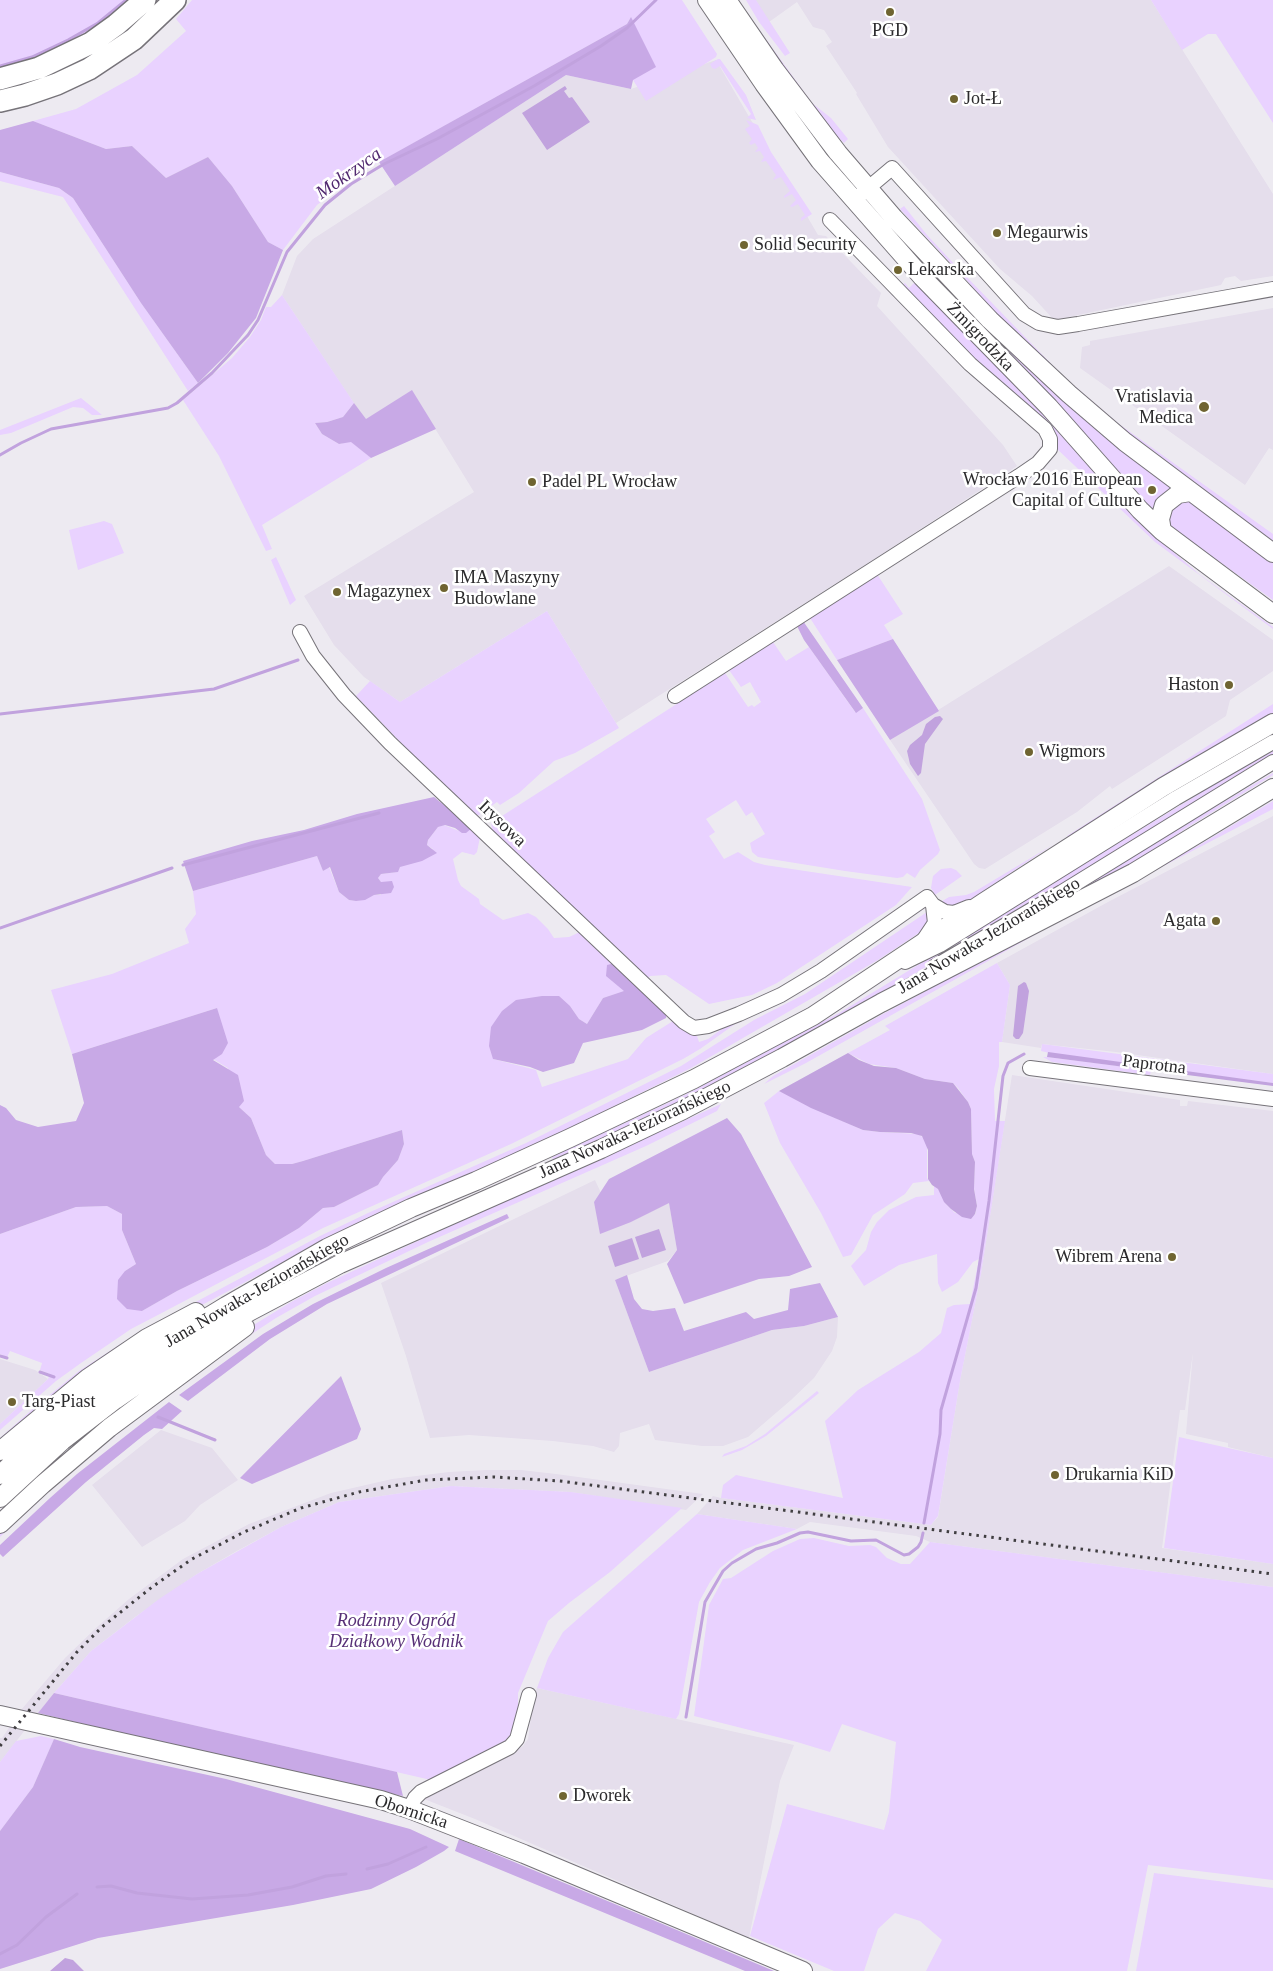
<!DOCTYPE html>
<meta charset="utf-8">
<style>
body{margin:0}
canvas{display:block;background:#edeaf1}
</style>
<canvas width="1273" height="1971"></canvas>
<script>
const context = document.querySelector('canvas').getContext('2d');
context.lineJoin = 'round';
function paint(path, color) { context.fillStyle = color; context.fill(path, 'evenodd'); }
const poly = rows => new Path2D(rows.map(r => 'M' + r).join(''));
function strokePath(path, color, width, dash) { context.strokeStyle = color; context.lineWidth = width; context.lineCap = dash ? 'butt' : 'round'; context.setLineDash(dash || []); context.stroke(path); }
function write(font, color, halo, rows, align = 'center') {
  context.font = font + ' "Times New Roman",serif'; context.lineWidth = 5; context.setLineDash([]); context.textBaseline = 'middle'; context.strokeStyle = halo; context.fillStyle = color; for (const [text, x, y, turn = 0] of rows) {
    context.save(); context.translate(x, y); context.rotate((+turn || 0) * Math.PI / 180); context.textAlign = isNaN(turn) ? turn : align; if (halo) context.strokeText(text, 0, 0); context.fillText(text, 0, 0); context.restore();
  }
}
const built = poly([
 [755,0,1151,0,1273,194,1273,276,1241,281,1235,276,1225,278,1221,285,1054,320,1032,296,1000,269,888,147,856,94,857,93,826,46,832,42,824,30,813,27,797,2,769,22],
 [716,60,818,235,826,236,881,293,877,306,1003,445,1017,466,879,556,616,723,547,611,400,702,364,677,334,645,304,596,474,492,412,391,365,420,282,295,297,256,313,239,566,75,631,89],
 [1273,308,1273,450,1269,448,1245,485,1080,368,1082,347,1090,345,1090,341],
 [1169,566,1273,640,1273,671,1230,700,1226,716,1112,789,1110,786,1077,812,985,869,979,868,974,864,890,740],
 [1273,816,1273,1074,1116,1052,1042,1044,1041,1048,1002,1042,1010,985,997,963,1108,902],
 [1012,1075,1180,1100,1180,1106,1187,1106,1188,1101,1273,1111,1273,1458,1228,1447,1228,1443,1186,1434,1193,1352,1185,1410,1180,1410,1162,1548,1273,1564,1273,1587,930,1542,916,1536,810,1522,797,1529,697,1514,713,1496,721,1498,931,1525,938,1517,960,1381,981,1274],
 [595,1180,601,1193,594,1202,631,1222,669,1202,677,1250,668,1261,615,1280,649,1372,772,1330,804,1326,838,1317,837,1337,832,1351,814,1378,791,1400,748,1437,723,1446,702,1446,655,1440,649,1424,620,1433,619,1446,614,1452,593,1446,553,1441,469,1435,430,1438,406,1356,381,1283],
 [0,1359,35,1370,48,1379,0,1424],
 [161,1430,212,1448,238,1480,200,1505,185,1521,142,1547,92,1485],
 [486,1470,521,1470,556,1474,703,1494,686,1510,571,1492,451,1486,339,1502,281,1527,235,1552,197,1574,135,1617,91,1651,54,1693,0,1762,0,1738,2,1738,21,1710,65,1658,97,1627,129,1599,183,1559,249,1524,331,1493,392,1479,449,1472],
 [537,1688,794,1745,780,1781,749,1938,475,1819,424,1799,502,1760,523,1746,528,1739,534,1696]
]);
const green = poly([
 [0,0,132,0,103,26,55,50,0,67],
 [192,0,682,0,717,54,716,57,646,101,633,80,631,17,627,24,358,174,317,205,283,250,268,242,232,186,208,157,166,178,132,146,106,149,33,121,76,109,137,75,186,31,176,19],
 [746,0,756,0,790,53,785,56,759,22],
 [1151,0,1273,0,1273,123,1216,34,1208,34,1182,50],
 [752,20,812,103,831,118,848,139,844,143,818,117,748,23],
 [718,59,720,59,746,95,756,120,747,118,751,114,720,66,715,69,712,68,710,64],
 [746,120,758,125,771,152,812,214,801,221,801,218,805,215,798,204,792,207,790,206,796,200,792,194,784,198,784,196,790,191,781,177,773,180,776,175,766,161,761,162,764,157,760,151,755,152,758,148,755,143,751,145,749,143,752,139,745,129,750,126],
 [0,172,59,188,73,198,141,303,198,383,188,391,63,197,0,181],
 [904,206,927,235,958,268,1064,377,1119,424,1273,534,1273,541,1103,416,988,307,969,283,900,209],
 [905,283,909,288,914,283,929,294,1033,400,1163,543,1199,574,1273,627,1273,629,1155,542,1055,447,995,382,900,287],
 [948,293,1174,489,1155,513,976,325],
 [282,295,354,403,343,417,327,422,315,423,322,434,339,444,351,441,371,458,262,525,272,549,266,551,219,456,183,400,232,358,250,337,261,320,266,307,271,307],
 [81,398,102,415,92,415,83,408,73,407,11,433,0,435,0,430],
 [1184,500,1189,501,1273,562,1273,600,1171,527,1169,525,1168,510],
 [104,521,112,524,124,553,78,570,69,530],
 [276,557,296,600,290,605,271,560],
 [875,571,903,614,884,625,893,639,837,660,810,618,811,612],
 [547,611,619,728,575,753,554,761,519,793,500,805,497,802,476,817,408,750,356,696,370,681,400,702],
 [773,642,786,661,809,647,855,712,863,708,922,799,940,850,938,854,920,870,915,878,907,873,903,877,897,878,845,871,758,857,752,852,750,843,765,834,752,812,746,816,736,800,706,819,715,832,709,836,724,859,738,852,754,862,765,865,912,887,896,905,777,983,752,995,709,1004,666,975,650,976,646,980,493,832,491,823,725,673,748,707,752,705,754,707,761,702,750,682,741,687,729,670],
 [1273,704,1273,715,1100,820,1068,837,1067,836],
 [1273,749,1273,755,870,1001,687,1101,554,1162,552,1157,687,1094,839,1013],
 [1273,773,1273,775,1188,827,1124,870,1016,928,1179,826,1181,827],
 [1273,801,1273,809,1271,810,1079,910,806,1063,764,1084,773,1076,883,1014,1201,844],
 [444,825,459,831,472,828,480,837,477,852,474,855,462,852,453,859,458,880,461,886,479,899,480,904,503,920,528,913,536,917,548,929,554,938,569,937,582,931,615,963,625,991,603,998,587,1024,579,1019,570,1006,493,1059,536,1070,542,1087,628,1059,646,1038,673,1021,679,1023,696,1033,699,1042,708,1039,726,1026,749,1014,700,1049,683,1059,511,1144,323,1228,156,1316,131,1329,81,1363,56,1381,0,1430,0,1424,48,1379,50,1374,40,1370,42,1363,10,1351,7,1357,0,1354,0,1234,76,1207,107,1206,122,1214,122,1230,136,1264,125,1271,142,1311,177,1291,267,1247,299,1228,323,1208,334,1207,378,1185,383,1177,398,1160,404,1144,402,1130,303,1161,292,1164,275,1164,266,1155,251,1118,239,1107,228,1068,213,1059,217,1008,72,1054,51,990,112,974,189,943,185,929,196,914,193,891,317,856,323,871,329,867,339,892,349,900,356,901,374,895,381,895,381,882,378,878,381,874,397,872,400,867,433,849,427,845,428,840,438,827],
 [1054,844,956,909,939,903,949,897,966,895,974,892],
 [951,868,956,870,962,876,935,895,931,888,933,876,941,869],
 [930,910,928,927,878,960,691,1068,532,1147,331,1237,160,1327,0,1446,0,1438,35,1407,79,1371,141,1331,320,1236,368,1213,526,1143,681,1066,754,1020,805,994],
 [997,963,1010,985,1002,1042,999,1042,999,1066,994,1089,995,1121,1005,1121,981,1274,960,1381,938,1516,931,1525,721,1498,723,1485,736,1475,843,1498,825,1421,858,1390,919,1352,941,1333,947,1308,954,1305,970,1304,979,1259,973,1262,958,1282,942,1292,938,1283,937,1254,899,1265,864,1286,851,1266,866,1250,871,1232,877,1222,889,1210,916,1197,934,1195,934,1186,938,1189,946,1204,955,1213,975,1215,977,1206,974,1188,975,1162,972,1154,971,1109,968,1102,958,1088,953,1083,925,1079,896,1068,869,1064,848,1053,890,1030,885,1026],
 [1042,1044,1273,1074,1273,1083,1058,1055,1041,1051],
 [1043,1057,1047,1057,1151,1070,1150,1075,1142,1074,1052,1062],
 [779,1091,797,1098,808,1106,863,1130,880,1132,918,1134,924,1138,927,1145,927,1178,929,1181,913,1183,905,1194,873,1215,851,1255,843,1257,821,1213,780,1143,764,1103],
 [721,1104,717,1111,646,1146,428,1242,315,1296,276,1318,235,1345,92,1453,55,1485,0,1537,0,1528,19,1510,252,1326,291,1302,327,1283,420,1240],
 [817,1391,819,1393,766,1436,742,1450,722,1457,724,1454,746,1446,765,1434],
 [1179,1437,1273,1458,1273,1564,1164,1548],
 [451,1486,571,1492,682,1508,610,1572,569,1603,548,1621,518,1693,518,1710,511,1737,495,1750,431,1780,54,1693,91,1651,159,1599,197,1574,281,1527,339,1502],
 [697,1514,797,1529,743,1550,720,1568,710,1582,699,1602,679,1714,676,1719,537,1688,548,1658,563,1632],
 [814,1538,849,1546,870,1545,876,1547,887,1558,901,1564,910,1564,930,1542,1273,1587,1273,1880,1148,1865,1127,1971,926,1971,942,1940,920,1921,895,1913,878,1929,864,1971,834,1971,750,1936,787,1804,884,1830,889,1812,896,1742,842,1724,830,1752,797,1742,694,1716,709,1605,723,1579,731,1578,773,1551,800,1539],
 [41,1736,54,1739,33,1787,0,1831,0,1762,16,1741],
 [1154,1873,1273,1888,1273,1971,1136,1971]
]);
const forest = poly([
 [631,17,656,67,633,80,631,89,566,75,395,186,379,162,627,24],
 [33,121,106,149,132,146,166,178,208,157,232,186,268,242,283,250,256,318,228,353,198,383,141,303,73,198,59,188,0,172,0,130],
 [412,390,436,429,371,458,351,442,339,444,322,434,315,423,327,422,343,417,354,403,366,419],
 [803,621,863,708,856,713,804,640,797,626],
 [893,639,939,711,890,740,837,660],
 [434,797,472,828,466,833,462,833,455,828,445,825,438,827,428,840,427,845,437,853,422,861,400,867,398,872,381,874,378,878,381,882,392,881,394,887,391,893,374,895,365,900,356,901,349,900,339,892,330,867,323,871,317,856,193,891,183,861,252,841,304,830,357,814],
 [615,963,667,1013,666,1018,642,1030,583,1043,574,1063,543,1072,530,1067,493,1059,489,1046,491,1027,502,1011,516,1000,542,996,559,996,570,1006,579,1019,587,1024,603,998,624,991,606,976,607,965],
 [217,1008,228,1043,222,1054,213,1060,238,1075,244,1101,239,1107,251,1118,266,1155,275,1164,292,1164,303,1161,402,1130,404,1144,398,1160,383,1177,378,1185,334,1207,323,1208,299,1228,267,1247,177,1291,142,1311,127,1309,117,1299,118,1280,125,1271,136,1264,122,1230,122,1214,107,1206,76,1207,0,1234,0,1105,6,1108,16,1120,38,1127,76,1121,84,1103,72,1054],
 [727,1118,741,1134,812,1267,789,1276,759,1279,684,1304,667,1264,677,1250,669,1203,631,1222,600,1234,594,1202,609,1179],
 [507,1214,509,1218,327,1304,270,1339,188,1401,179,1395,263,1334,313,1304,386,1268],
 [627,1275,634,1299,642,1309,653,1311,675,1308,684,1331,746,1312,754,1319,788,1310,790,1289,820,1283,838,1317,804,1326,772,1330,649,1372,615,1280],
 [341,1376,361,1429,357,1439,252,1484,240,1478],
 [169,1402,182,1411,162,1429,154,1428,144,1435,86,1482,3,1557,0,1554,0,1545,50,1498,77,1474],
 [54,1693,397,1772,403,1796,191,1750,38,1713],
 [54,1739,80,1747,226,1779,410,1829,449,1847,444,1851,416,1867,371,1889,293,1905,98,1938,0,1969,0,1831,33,1787],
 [459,1839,665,1925,774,1971,745,1971,455,1851]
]);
const water = poly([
 [565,86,567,89,564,91,569,98,572,97,590,122,547,150,522,113],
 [940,716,943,719,925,744,921,773,918,776,910,764,907,751,910,745,922,735,926,724,935,717],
 [1024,982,1026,983,1029,991,1023,1033,1019,1039,1016,1039,1013,1036,1018,986],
 [1048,1052,1273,1083,1273,1086,1047,1057],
 [848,1053,859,1060,874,1066,896,1068,925,1079,953,1083,968,1102,971,1109,972,1154,975,1162,974,1189,977,1206,975,1214,971,1219,962,1217,951,1209,944,1202,938,1189,932,1185,928,1179,928,1150,922,1136,911,1133,880,1132,863,1130,811,1108,779,1091],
 [659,1229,666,1250,642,1258,635,1237],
 [632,1238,639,1259,615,1267,608,1246],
 [65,1958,73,1960,84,1971,50,1971]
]);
const stream = poly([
 [0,66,32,57,68,40,98,23,126,0],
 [0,455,21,443,51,429,168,408,177,403,212,373,248,335,258,320,287,252,325,205,351,184,384,164,437,139,534,86,601,46,627,28,656,0],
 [0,714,214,689,298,660],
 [183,865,379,813],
 [0,928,172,868],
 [0,1356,7,1358],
 [40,1372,54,1377],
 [158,1417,215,1440],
 [924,1523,940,1434,941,1410,976,1288,989,1201,1003,1076,1008,1063,1024,1054],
 [686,1717,705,1602,723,1571,732,1563,756,1549,777,1543,800,1533,808,1532,851,1541,876,1540,904,1555,909,1554,918,1547,921,1542,923,1533],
 [367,1869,388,1864,426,1847],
 [97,1887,111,1886,137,1893,192,1899,248,1895,292,1887,326,1876,346,1874],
 [0,1954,17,1945,46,1917,77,1894]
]);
const minor = poly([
 [860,195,892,168,1024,314,1039,323,1058,327,1078,324,1273,289],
 [300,632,313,656,344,695,390,743,684,1022,694,1028,708,1026,739,1014,781,995,821,971,927,897,933,905,945,912,954,913,969,907],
 [675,696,1019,476,1038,463,1050,449,1050,439,1045,429,970,364,830,220],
 [923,941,935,923,933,905],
 [905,962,940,945,1176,798,1273,742],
 [934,967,1062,892,1273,762],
 [1030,1068,1273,1099],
 [409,1809,415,1798,421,1792,510,1747,517,1739,529,1695]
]);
const major = poly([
 [707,0,764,84,820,161,922,277,1049,407,1140,510,1162,531,1273,614],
 [727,0,775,70,838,153,894,218,990,320,1069,394,1125,442,1273,553],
 [1162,531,1160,519,1164,505,1178,494,1190,492],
 [0,1451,88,1378,147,1338,196,1312],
 [0,1475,22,1454,67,1416,119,1376,172,1339,226,1306,327,1248,411,1208,476,1181,570,1138,694,1079,813,1016,984,902,1163,787,1273,723],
 [0,1498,62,1441,115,1400,190,1348,249,1312,340,1264,601,1149,683,1110,782,1058,881,1003,1133,873,1273,788],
 [0,1524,43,1484,109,1428,245,1327],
 [0,1715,381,1800,409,1809,524,1854,803,1971]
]);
const highway = poly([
 [0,79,39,68,91,43,116,25,145,0],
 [0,101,25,95,57,84,89,69,134,39,175,0]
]);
const rail = poly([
 [0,1746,77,1652,102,1627,152,1587,192,1559,244,1532,301,1508,359,1492,426,1480,494,1477,560,1481,1273,1574]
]);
const markers = [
 [890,12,5,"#6f6431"],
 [954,99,5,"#6f6431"],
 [997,233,5,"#6f6431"],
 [744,245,5,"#6f6431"],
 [898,270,5,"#6f6431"],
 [1204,407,6,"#6f6431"],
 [532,482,5,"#6f6431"],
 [1152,490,5,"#6f6431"],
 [444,588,5,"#6f6431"],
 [337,592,5,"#6f6431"],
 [1229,685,5,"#6f6431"],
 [1029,752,5,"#6f6431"],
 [1216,921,5,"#6f6431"],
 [1172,1257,5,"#6f6431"],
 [12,1402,5,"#6f6431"],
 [1055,1475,5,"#6f6431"],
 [563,1796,5,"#6f6431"]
];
const poiNames = [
 ["PGD",890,31,"center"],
 ["Jot-Ł",964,99],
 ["Megaurwis",1007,233],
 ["Solid Security",754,245],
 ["Lekarska",908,270],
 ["Vratislavia",1193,397,"right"],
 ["Medica",1193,418,"right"],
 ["Wrocław 2016 European",1142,480,"right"],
 ["Capital of Culture",1142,501,"right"],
 ["Padel PL Wrocław",542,482],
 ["IMA Maszyny",454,578],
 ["Budowlane",454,599],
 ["Magazynex",347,592],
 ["Haston",1219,685,"right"],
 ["Wigmors",1039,752],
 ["Agata",1206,921,"right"],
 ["Wibrem Arena",1162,1257,"right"],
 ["Targ-Piast",22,1402],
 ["Drukarnia KiD",1065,1475],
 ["Dworek",573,1796]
];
const streetNames = [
 ["Żmigrodzka",980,337,46],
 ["Irysowa",502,824,44],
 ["Jana Nowaka-Jeziorańskiego",989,936,-31],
 ["Paprotna",1154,1065,7],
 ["Jana Nowaka-Jeziorańskiego",635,1130,-25],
 ["Jana Nowaka-Jeziorańskiego",257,1291,-30],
 ["Obornicka",411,1812,18]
];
const parkNames = [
 ["Rodzinny Ogród",396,1621],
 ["Działkowy Wodnik",396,1642]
];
const waterNames = [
 ["Mokrzyca",349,174,-35]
];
paint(built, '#e5deec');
paint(green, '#e9d2ff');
paint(forest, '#c8a9e6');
paint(water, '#c1a2de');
strokePath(stream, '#c1a2de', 3);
strokePath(minor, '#767379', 16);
strokePath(major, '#767379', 20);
strokePath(highway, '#767379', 24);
strokePath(minor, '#fff', 14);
strokePath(major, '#fff', 18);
strokePath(highway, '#fff', 21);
strokePath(rail, '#403e41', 3, [2.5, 5]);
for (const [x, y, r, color] of markers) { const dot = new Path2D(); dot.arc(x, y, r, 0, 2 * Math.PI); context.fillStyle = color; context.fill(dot); strokePath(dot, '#fff', 2); }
write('18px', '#2b2a2c', '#fff', poiNames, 'left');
write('18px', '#2b2a2c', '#fff', streetNames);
write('italic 18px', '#583077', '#fff', parkNames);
write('italic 19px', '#512970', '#fff', waterNames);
</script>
